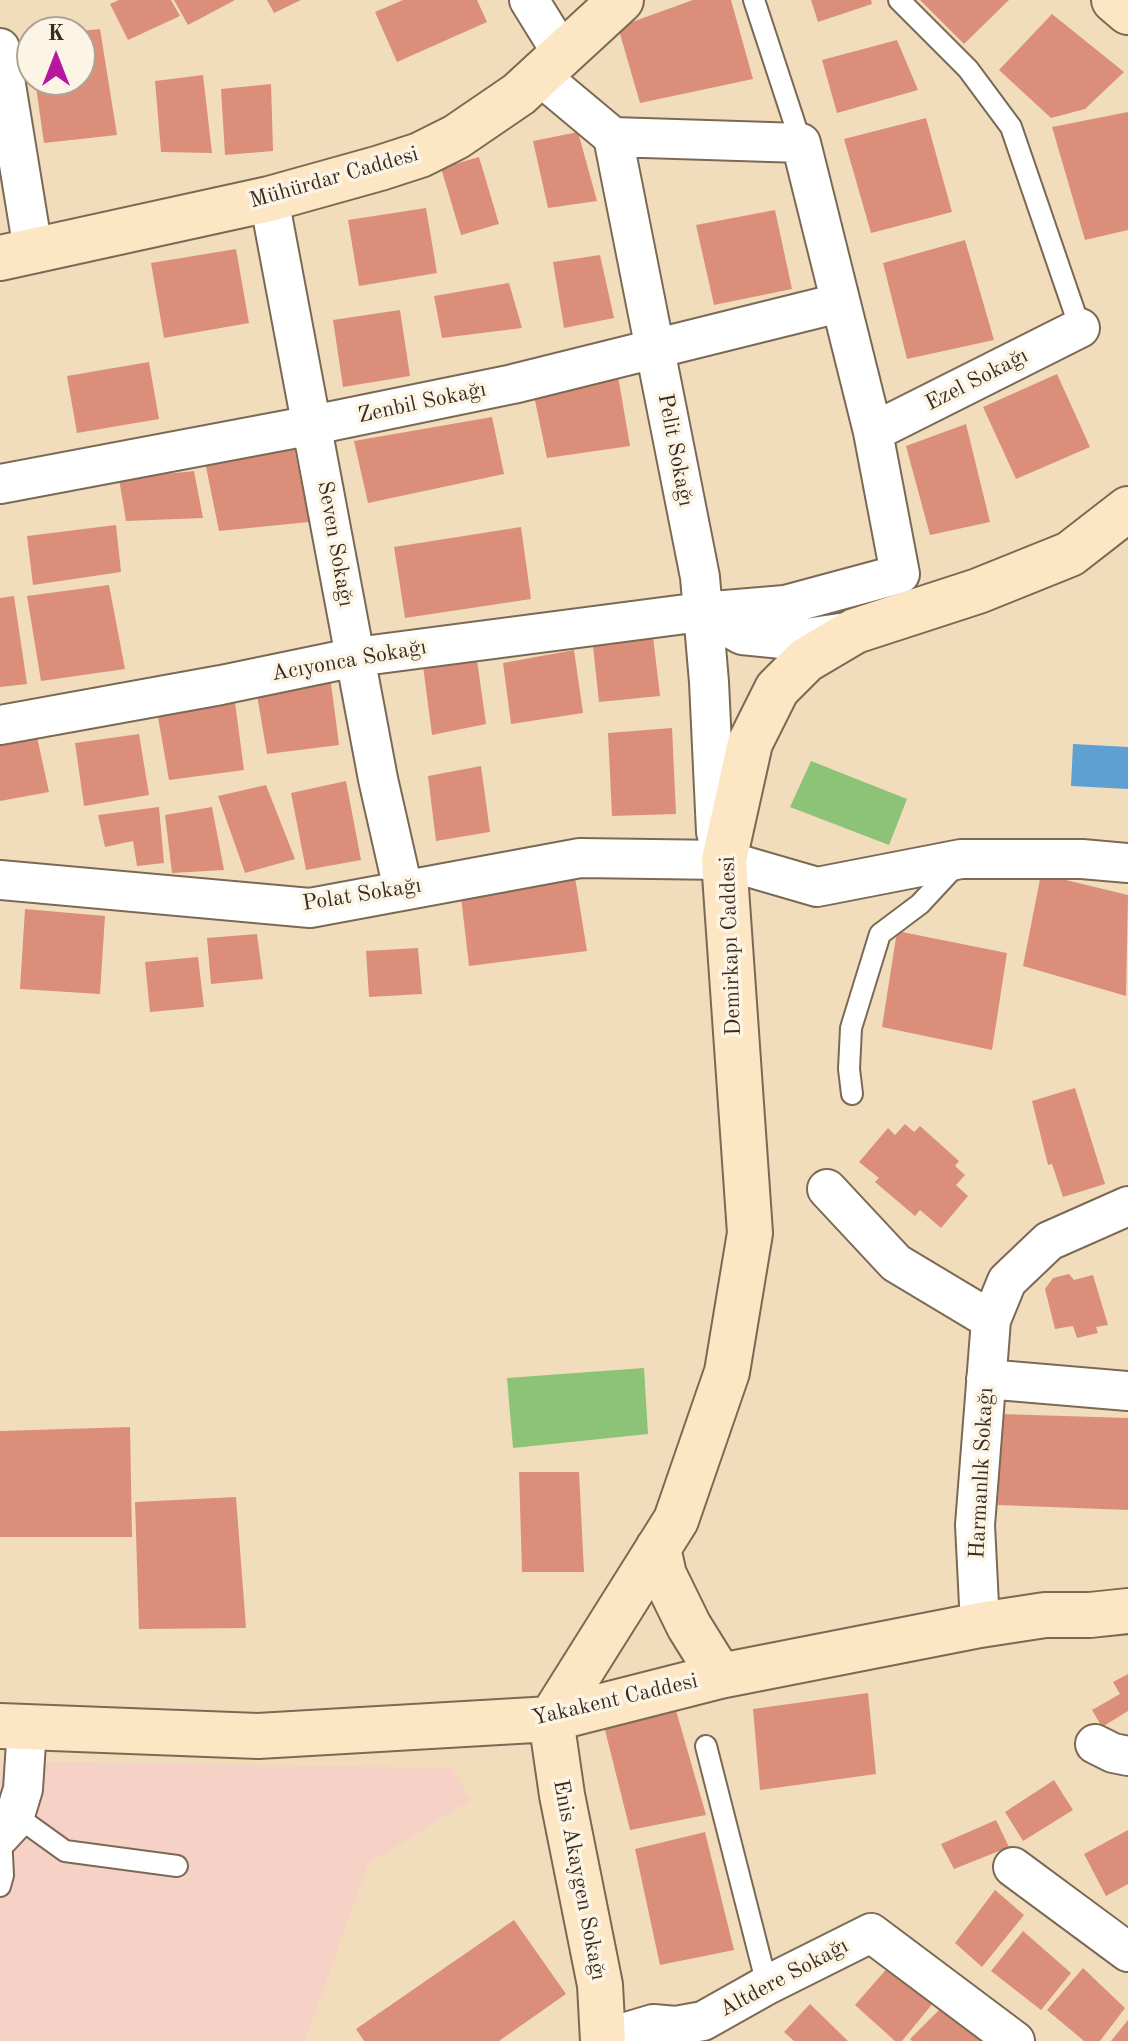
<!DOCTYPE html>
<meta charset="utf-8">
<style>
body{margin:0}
#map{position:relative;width:1128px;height:2041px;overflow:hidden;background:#f1ddbc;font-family:"Old Standard TT",serif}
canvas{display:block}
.north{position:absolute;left:16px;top:16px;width:80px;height:80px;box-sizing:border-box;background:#fcf5e5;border:2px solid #afa495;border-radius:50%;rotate:0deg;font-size:22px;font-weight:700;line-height:32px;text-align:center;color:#3b2a1e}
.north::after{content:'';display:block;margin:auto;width:28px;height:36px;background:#b5179e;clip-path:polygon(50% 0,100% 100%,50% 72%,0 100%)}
</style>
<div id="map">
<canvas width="1128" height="2041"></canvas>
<div class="north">K</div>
</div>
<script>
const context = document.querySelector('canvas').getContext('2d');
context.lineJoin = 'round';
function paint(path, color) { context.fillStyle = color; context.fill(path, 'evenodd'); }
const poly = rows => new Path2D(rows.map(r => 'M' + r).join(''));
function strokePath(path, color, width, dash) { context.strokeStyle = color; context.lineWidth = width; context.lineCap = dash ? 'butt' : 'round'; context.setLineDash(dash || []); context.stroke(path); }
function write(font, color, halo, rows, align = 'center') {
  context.font = font + ' "Old Standard TT",serif'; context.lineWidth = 7; context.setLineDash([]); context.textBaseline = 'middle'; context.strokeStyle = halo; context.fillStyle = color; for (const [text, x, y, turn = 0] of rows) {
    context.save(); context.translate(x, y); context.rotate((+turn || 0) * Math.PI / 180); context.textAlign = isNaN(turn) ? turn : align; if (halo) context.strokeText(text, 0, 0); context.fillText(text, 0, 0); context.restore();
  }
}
const built = poly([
 [0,1761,452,1768,471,1800,368,1864,305,2041,0,2041]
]);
const green = poly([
 [811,761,907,799,889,845,790,807],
 [644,1368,648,1434,513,1448,507,1378]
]);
const water = poly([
 [1073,744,1128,747,1128,789,1071,786]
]);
const building = poly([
 [119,0,171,0,180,16,128,40,110,4],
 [174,0,235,0,188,25],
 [267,0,301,0,274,13],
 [403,0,477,0,487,22,397,62,375,12],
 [693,0,731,0,753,79,640,103,618,27],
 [811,0,871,0,872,4,818,22],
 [920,0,1009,0,964,44],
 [1052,14,1124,72,1085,109,1051,118,999,70],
 [100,29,117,135,44,143,35,80,80,80,80,31],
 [897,40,918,90,837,113,822,60],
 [203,75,212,153,161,152,155,81],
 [271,84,273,151,225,155,221,89],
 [1128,112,1128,230,1085,240,1052,127],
 [926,118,952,212,871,233,844,139],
 [578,132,597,201,548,208,533,141],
 [479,157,499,224,461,235,441,168],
 [426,208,437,273,359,286,348,220],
 [775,210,792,289,714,305,696,225],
 [965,240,994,340,907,359,883,263],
 [236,249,249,323,164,338,151,263],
 [600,255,614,318,564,328,553,262],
 [509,283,522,328,442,338,434,296],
 [400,310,410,376,343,387,333,320],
 [149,362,159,419,77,433,67,376],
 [1057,374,1090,447,1016,479,983,407],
 [618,376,630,446,547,458,533,391],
 [492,417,504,474,368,503,354,441],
 [966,424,990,522,930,535,906,446],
 [293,442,309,522,219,531,203,452],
 [194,471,203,518,126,521,119,479],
 [116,525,121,572,33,585,27,536],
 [521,527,531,599,405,618,394,547],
 [109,585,125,669,41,681,27,596],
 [14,596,27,684,0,687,0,598],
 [652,628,660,696,599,702,592,637],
 [574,650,583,713,511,724,503,663],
 [477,660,486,724,432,735,423,666],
 [331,683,339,745,267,754,257,695],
 [234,695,244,770,169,780,156,706],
 [672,728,676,814,612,816,608,733],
 [139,734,149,795,84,806,75,743],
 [37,737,49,792,0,801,0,743],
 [481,766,490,832,436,841,428,776],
 [346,781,361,860,306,870,291,793],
 [266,785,295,859,245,873,218,796],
 [159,807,164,863,137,866,133,841,105,847,98,815],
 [212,807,224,870,172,873,165,815],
 [1041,874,1128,895,1126,996,1023,966],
 [575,877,587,951,469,966,461,897],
 [25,909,105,916,100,994,20,989],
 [897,931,1007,953,992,1050,882,1027],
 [257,934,263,979,211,984,207,938],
 [418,948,422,994,369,997,366,951],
 [198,957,204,1007,150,1012,145,962],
 [1075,1088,1105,1184,1063,1197,1052,1164,1048,1165,1032,1101],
 [905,1124,914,1132,920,1126,959,1161,955,1166,965,1175,956,1185,968,1196,941,1228,920,1210,915,1216,875,1182,879,1178,859,1162,888,1128,895,1135],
 [1069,1274,1074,1280,1093,1275,1108,1325,1096,1327,1098,1333,1077,1338,1073,1326,1055,1329,1045,1289,1053,1278],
 [1001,1414,1128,1418,1128,1510,998,1505],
 [130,1427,132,1537,0,1537,0,1431],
 [519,1472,579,1472,584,1572,522,1572],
 [236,1497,246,1628,139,1629,135,1502],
 [1128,1674,1128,1711,1102,1727,1092,1710,1120,1694,1113,1682],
 [868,1693,876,1774,760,1790,753,1709],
 [675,1707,706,1815,630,1830,603,1722],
 [1054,1780,1073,1810,1023,1841,1005,1812],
 [996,1820,1009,1847,954,1869,941,1844],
 [1128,1830,1128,1884,1106,1896,1084,1854],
 [705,1832,734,1950,660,1965,635,1849],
 [995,1890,1024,1915,982,1967,955,1943],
 [514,1920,566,1994,499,2041,364,2041,356,2029],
 [1023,1931,1071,1973,1041,2010,991,1971],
 [890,1965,934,2002,902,2041,895,2041,855,2005],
 [1083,1968,1125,2008,1100,2041,1084,2041,1047,2010],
 [810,2004,848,2041,794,2041,784,2032],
 [945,2004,989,2041,912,2041,910,2039],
 [1128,2020,1128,2041,1111,2041]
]);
const lane = poly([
 [754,0,801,143],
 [899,0,968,69,1011,127,1080,328],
 [852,1094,849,1069,851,1028,880,934,920,904,959,862],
 [706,1746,767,1985],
 [15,1815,65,1851,177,1866],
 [0,1886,3,1875,1,1836]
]);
const street = poly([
 [529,0,563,55],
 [0,48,33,250],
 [540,76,613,137,700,577,709,682,716,832,722,853],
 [269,199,378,779,403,889],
 [873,432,1080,328],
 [0,484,313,425,513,384,839,303],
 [701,612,742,635,792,640,847,632],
 [0,725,221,685,356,657,701,612,785,605,900,574,873,432,801,143,613,137],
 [0,880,310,908,580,858,724,860,817,887,961,859,1082,859,1128,863],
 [827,1189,896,1263,991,1320,975,1525,980,1625],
 [991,1320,1007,1281,1049,1241,1128,1206],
 [986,1379,1128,1391],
 [1095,1744,1113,1753,1128,1756],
 [0,1836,13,1822,23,1789,27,1728],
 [1013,1867,1128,1952],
 [603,2039,653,2024,676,2026,703,2021,767,1985,871,1933,1015,2041]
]);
const secondary = poly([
 [1114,0,1128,12],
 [0,258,269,199,380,168,420,155,456,137,519,94,621,0],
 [658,1548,664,1575,689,1626,720,1676],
 [551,1719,676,1520,727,1372,750,1233,724,860,750,743,777,689,806,660,855,631,978,591,1070,554,1128,509],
 [551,1719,562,1795,600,1985,603,2041],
 [0,1726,258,1736,551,1719,720,1676,980,1625,1045,1615,1090,1615,1128,1611]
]);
const streetNames = [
 ["Mühürdar Caddesi",334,178,-16],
 ["Ezel Sokağı",977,380,-27],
 ["Zenbil Sokağı",422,403,-12],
 ["Pelit Sokağı",675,450,79],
 ["Seven Sokağı",335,544,80],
 ["Acıyonca Sokağı",349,661,-10],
 ["Polat Sokağı",362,895,-9],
 ["Demirkapı Caddesi",731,946,-92],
 ["Harmanlık Sokağı",982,1473,-87],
 ["Yakakent Caddesi",615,1700,-13],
 ["Enis Akaygen Sokağı",579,1880,79],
 ["Altdere Sokağı",784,1978,-28]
];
paint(built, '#f6d1c5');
paint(green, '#8cc377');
paint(water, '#5da0d1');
paint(building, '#db8f7a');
strokePath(lane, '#7b6955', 24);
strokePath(street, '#7b6955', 42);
strokePath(secondary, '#7b6955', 48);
strokePath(lane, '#fff', 20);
strokePath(street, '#fff', 38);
strokePath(secondary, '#fce6c4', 44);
write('22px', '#3b2a1e', '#fcf5e5', streetNames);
</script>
